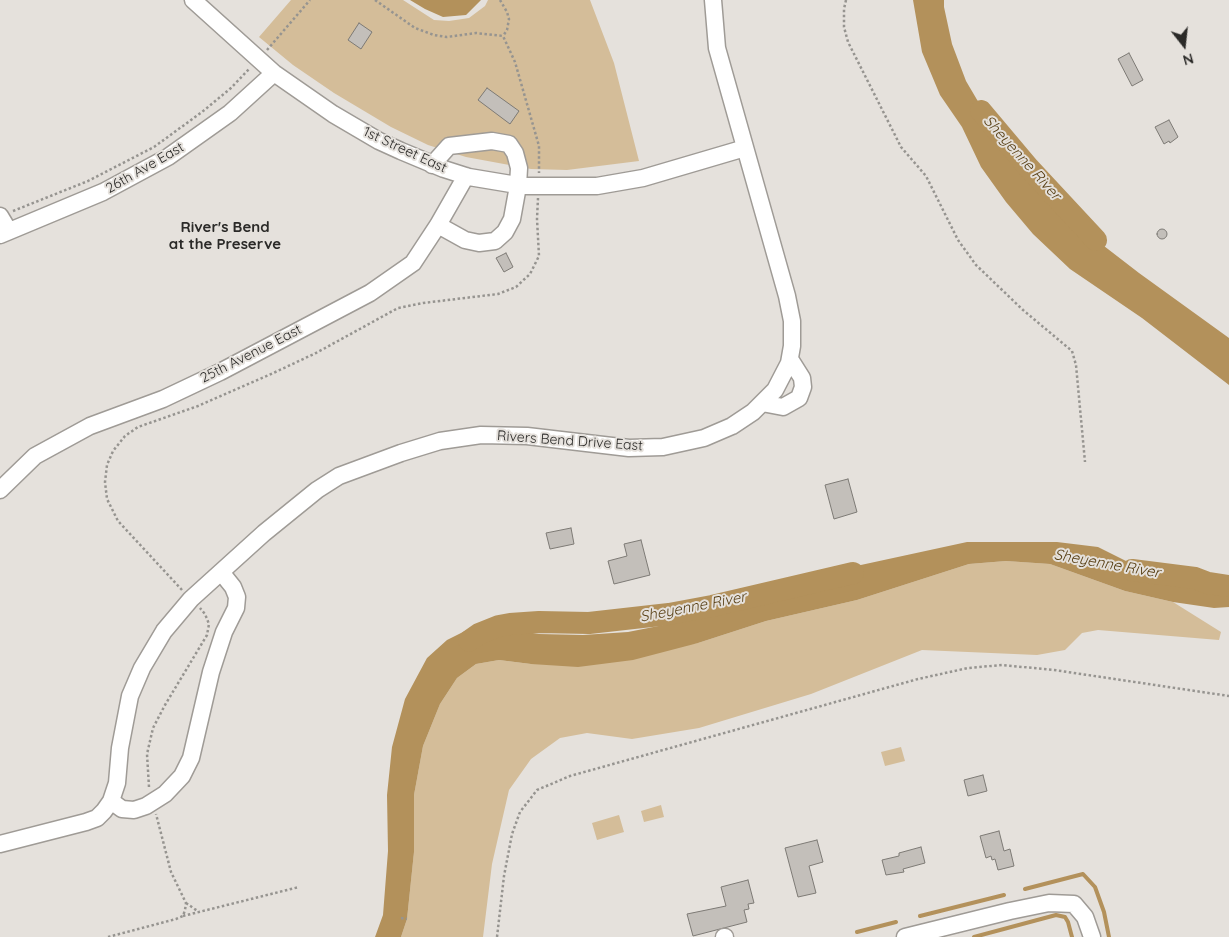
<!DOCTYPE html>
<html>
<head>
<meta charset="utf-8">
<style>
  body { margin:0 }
  #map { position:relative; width:1229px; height:937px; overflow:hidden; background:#e5e1dc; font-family:Quicksand,sans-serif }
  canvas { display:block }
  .north { position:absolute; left:1159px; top:20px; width:50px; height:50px; -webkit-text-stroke:4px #e5e1dc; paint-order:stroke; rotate:164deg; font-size:14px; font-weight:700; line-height:20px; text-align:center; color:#2b2a28 }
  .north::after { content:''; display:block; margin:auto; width:18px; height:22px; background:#2b2a28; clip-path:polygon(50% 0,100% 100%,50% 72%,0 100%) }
</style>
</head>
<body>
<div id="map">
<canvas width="1229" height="937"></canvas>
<div class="north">N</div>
</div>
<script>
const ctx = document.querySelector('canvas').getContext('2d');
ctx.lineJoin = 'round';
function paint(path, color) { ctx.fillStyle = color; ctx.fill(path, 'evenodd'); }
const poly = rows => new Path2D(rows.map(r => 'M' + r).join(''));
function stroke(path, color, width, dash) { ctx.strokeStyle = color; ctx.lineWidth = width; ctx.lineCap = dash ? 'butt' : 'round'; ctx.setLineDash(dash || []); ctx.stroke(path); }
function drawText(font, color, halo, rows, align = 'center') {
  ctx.font = font + ' Quicksand,sans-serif'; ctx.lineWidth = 4; ctx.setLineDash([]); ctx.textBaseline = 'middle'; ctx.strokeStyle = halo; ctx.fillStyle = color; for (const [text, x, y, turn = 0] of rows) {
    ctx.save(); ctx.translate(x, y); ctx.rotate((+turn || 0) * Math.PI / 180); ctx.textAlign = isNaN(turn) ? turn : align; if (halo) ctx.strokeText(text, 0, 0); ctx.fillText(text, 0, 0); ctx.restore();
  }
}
paint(poly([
  [291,0,403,0,434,20,449,21,469,18,485,6,488,0,590,0,614,63,639,161,567,170,531,169,466,157,428,145,391,127,334,93,293,65,259,37],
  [1006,561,1050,564,1125,591,1173,602,1221,632,1219,640,1098,630,1082,633,1065,650,1037,655,922,650,811,694,699,728,632,739,587,733,560,738,531,759,509,790,492,864,483,937,401,937,407,919,414,852,414,795,423,746,440,704,457,678,476,664,499,660,531,664,698,643,766,621,857,600,969,564],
  [901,747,905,761,885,766,881,752],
  [661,805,664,817,644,822,641,811],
  [619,815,624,832,597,840,592,823]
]), '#d4bd99');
paint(poly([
  [410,0,481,0,466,15,443,17,425,9],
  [913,0,944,0,944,7,952,44,966,81,986,115,1012,151,1043,186,1104,246,1139,273,1229,338,1229,385,1142,318,1070,269,1033,234,1006,202,981,167,962,127,940,95,922,52],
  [967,542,1057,542,1098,547,1138,567,1183,581,1229,588,1229,607,1214,608,1173,602,1125,591,1050,564,1006,561,969,564,857,600,766,621,698,643,633,660,578,667,531,664,499,660,476,664,457,678,440,704,423,746,414,795,414,852,407,919,401,937,375,937,383,915,388,851,387,795,392,747,405,699,427,658,447,640,469,629,501,628,539,634,583,635,628,632,694,619,761,601,808,587,847,568]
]), '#b3915b');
stroke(poly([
  [1025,889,1083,874,1095,887,1104,912,1109,937],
  [920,916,1004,895],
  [857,932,896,922],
  [974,937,1056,915,1065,917,1068,922,1072,937]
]), '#b3915b', 4);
stroke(poly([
  [981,111,1029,168,1096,240],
  [1132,570,1195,578,1208,583,1229,586],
  [469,641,479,634,499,626,510,624,539,622,589,623,669,614,712,606,853,573]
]), '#b3915b', 22);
const building = poly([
  [359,23,372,32,361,49,348,40,359,23],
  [1129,53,1143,80,1132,86,1118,59,1129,53],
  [487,88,519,111,510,124,478,100,487,88],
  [1169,120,1178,137,1170,143,1169,141,1164,144,1155,127,1169,120],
  '1157 234a5 5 0 1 1 10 0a5 5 0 1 1-10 0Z',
  [506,253,513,267,504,272,496,258,506,253],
  [848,479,857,512,834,519,825,485,848,479],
  [571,528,574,544,550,549,546,533,571,528],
  [641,540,650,575,614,584,608,561,627,556,624,544,641,540],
  [983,775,987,791,968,796,964,780,983,775],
  [999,831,1004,851,1010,849,1014,866,998,870,995,859,992,860,991,856,986,858,980,836,999,831],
  [817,840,823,862,809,866,816,893,798,897,785,848,817,840],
  [921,847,925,863,903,869,904,872,886,875,882,860,899,856,899,853,921,847],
  [748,880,754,903,748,904,749,909,744,910,747,922,693,936,687,914,726,906,721,887,748,880]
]);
paint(building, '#c3bfba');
stroke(building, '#7d7a75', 1);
const minor = poly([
  [193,0,274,73,333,114,379,141,401,151,444,169,469,177,523,186,597,186,643,178,745,148],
  [432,165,449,146,492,141,509,144,515,153,519,168,518,186,512,219,505,232,495,241,479,243,465,240,438,225],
  [0,216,9,231],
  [0,235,103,192,168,157,230,113,274,73],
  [762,403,783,407,799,398,803,387,802,378,790,359],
  [0,490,35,456,90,426,163,399,220,372,370,293,413,263,438,225,466,176],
  [111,801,122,809,134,810,146,806,165,794,182,776,191,758,211,672,224,632,236,608,237,597,233,587,221,572],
  [0,844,86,822,97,818,104,811,111,801,117,783,120,748,130,696,142,668,164,631,191,599,264,533,317,490,339,476,401,453,440,441,481,435,527,436,629,448,663,447,704,438,732,426,753,412,775,390,789,363,792,346,792,321,787,296,717,48,713,0],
  [724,937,725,937],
  [905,937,1010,911,1049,903,1074,904,1085,917,1092,937]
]);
stroke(minor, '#9f9b96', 19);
stroke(poly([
  [375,0,415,28,434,35,447,37,476,33,503,36,515,62,539,146,539,173],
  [500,0,507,12,509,19,507,30,503,36],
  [846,0,844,9,844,27,848,42,901,147,926,176,958,240,976,265,1023,310,1072,351,1076,365,1085,462],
  [267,50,310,0],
  [13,211,88,181,154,147,202,112,231,88,250,68],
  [182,590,118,521,107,499,105,482,107,465,113,451,125,436,138,427,198,406,269,375,316,353,398,308,423,303,498,294,516,287,530,274,539,256,537,219,538,198],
  [149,787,147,754,153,728,165,705,207,635,209,624,205,614,200,608],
  [186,903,199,912],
  [183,916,299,887],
  [401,918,407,919],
  [108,937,176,919,183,916,185,910,186,903,171,872,156,814],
  [497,937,504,876,512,834,520,812,537,790,570,776,918,679,968,668,1002,665,1054,670,1229,696]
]), '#969490', 2.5, [2.5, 2.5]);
stroke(minor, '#fff', 16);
drawText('14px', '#2b2a28', '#e5e1dc', [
  ["1st Street East",405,150,25],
  ["26th Ave East",145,168,-30],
  ["25th Avenue East",251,354,-27],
  ["Rivers Bend Drive East",570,441,4]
]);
drawText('italic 15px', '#583f14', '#e5e1dc', [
  ["Sheyenne River",1022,158,48],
  ["Sheyenne River",1107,564,10],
  ["Sheyenne River",693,607,-11]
]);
drawText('bold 15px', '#2b2a28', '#e5e1dc', [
  ["River's Bend",225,227],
  ["at the Preserve",225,244]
]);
</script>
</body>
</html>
